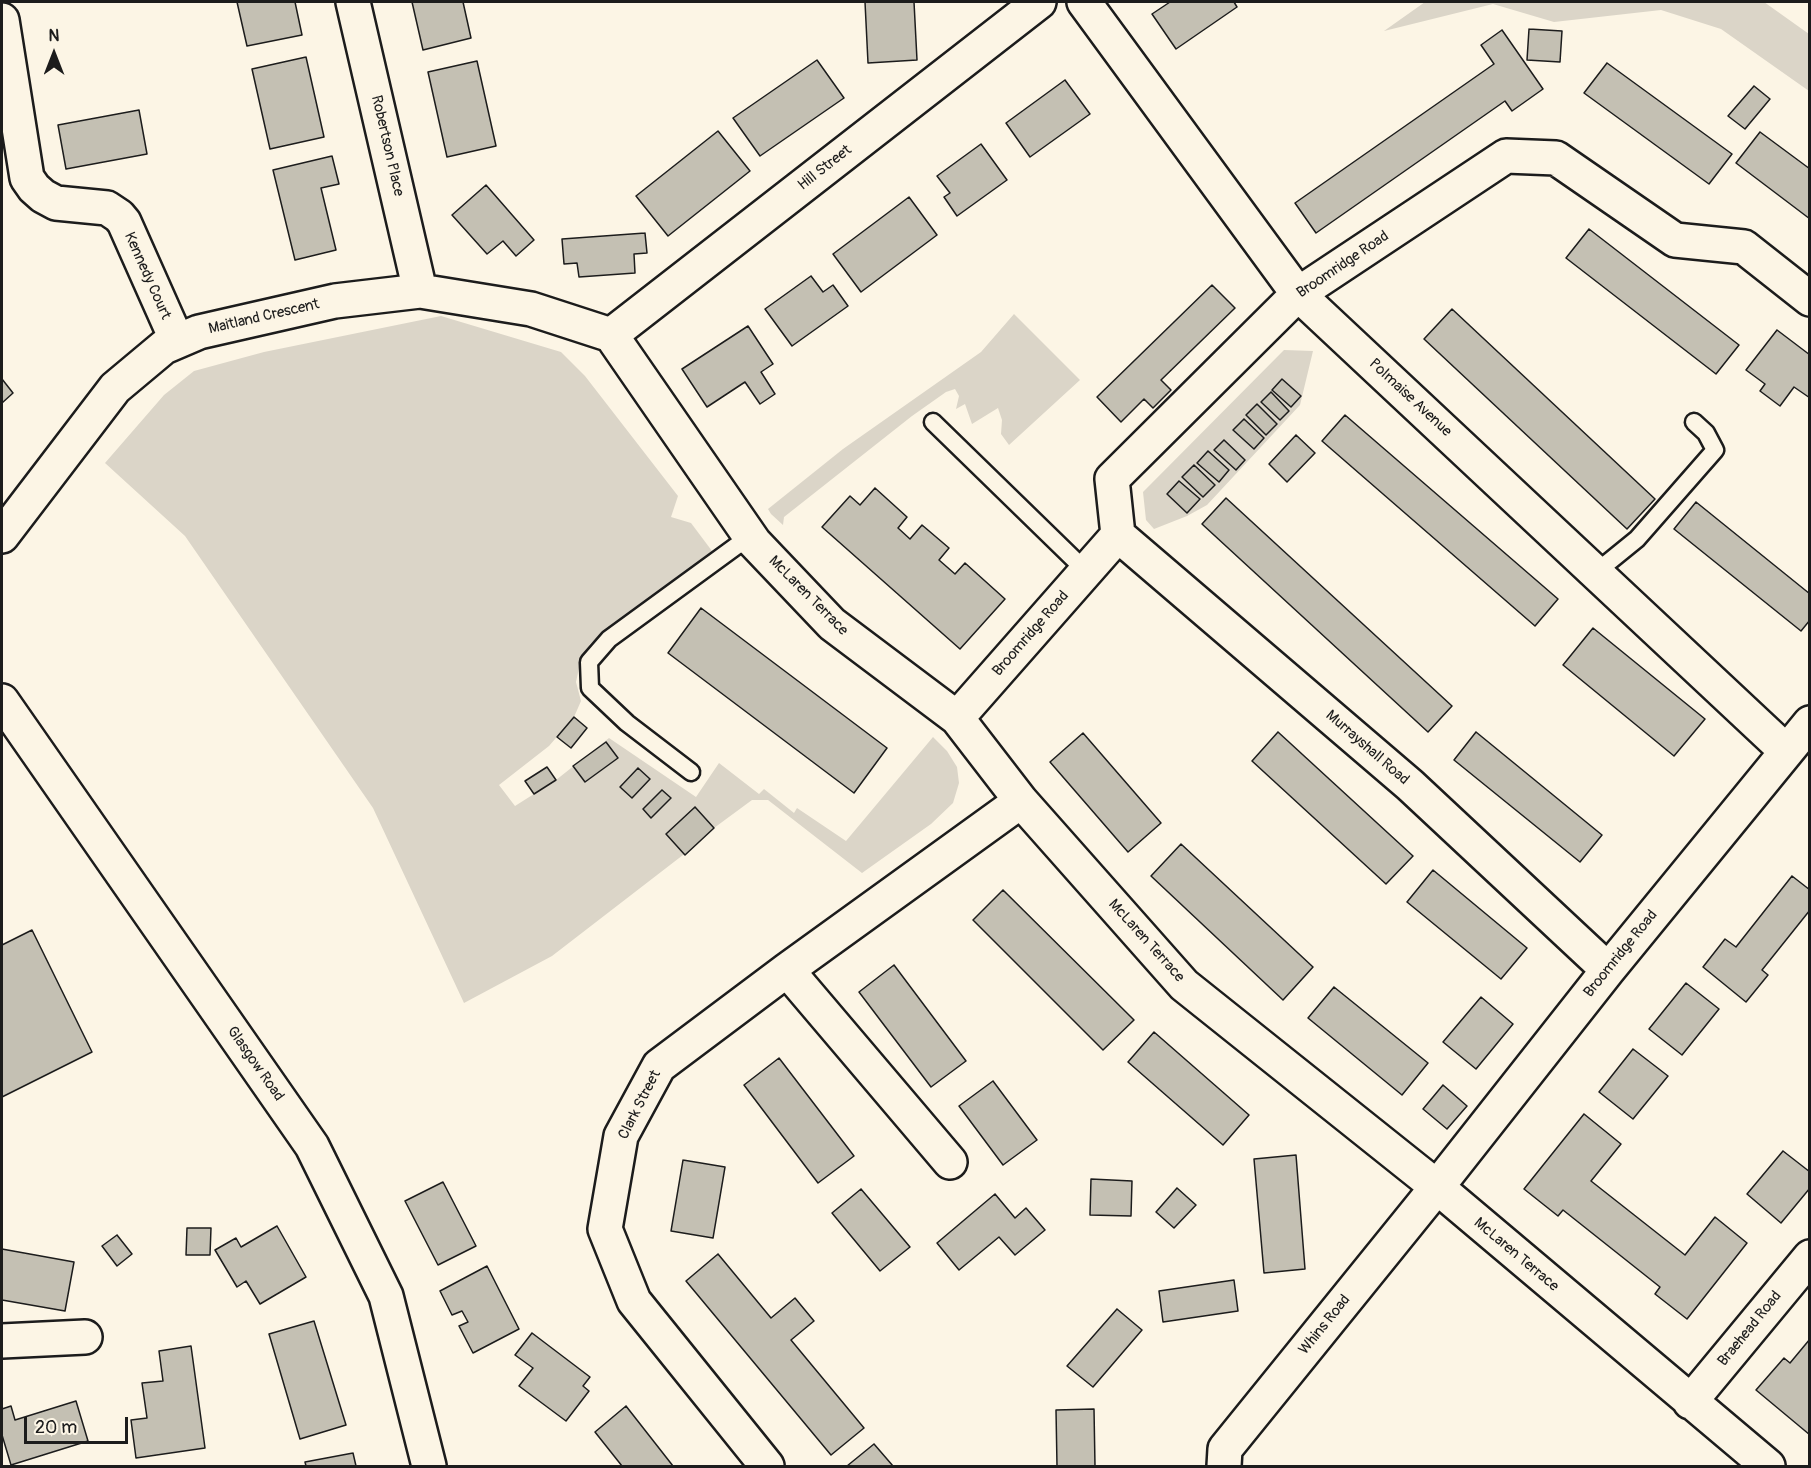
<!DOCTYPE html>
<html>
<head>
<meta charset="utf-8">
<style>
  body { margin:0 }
  #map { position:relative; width:1811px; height:1468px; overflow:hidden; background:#fcf5e5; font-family:Pangolin,sans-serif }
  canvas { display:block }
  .frame { position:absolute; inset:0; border:3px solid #1c1c1c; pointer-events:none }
  .north { position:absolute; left:24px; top:24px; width:60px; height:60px; -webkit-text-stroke:4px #fcf5e5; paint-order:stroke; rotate:0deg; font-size:16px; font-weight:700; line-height:24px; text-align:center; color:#1c1c1c }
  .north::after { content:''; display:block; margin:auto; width:21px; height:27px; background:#1c1c1c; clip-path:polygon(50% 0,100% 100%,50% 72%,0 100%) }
  .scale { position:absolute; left:24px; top:1417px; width:104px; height:27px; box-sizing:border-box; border:3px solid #1c1c1c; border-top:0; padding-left:8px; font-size:18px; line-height:21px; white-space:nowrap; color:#1c1c1c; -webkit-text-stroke:4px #fcf5e5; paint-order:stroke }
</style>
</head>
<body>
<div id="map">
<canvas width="1811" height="1468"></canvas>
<div class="frame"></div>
<div class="north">N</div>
<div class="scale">20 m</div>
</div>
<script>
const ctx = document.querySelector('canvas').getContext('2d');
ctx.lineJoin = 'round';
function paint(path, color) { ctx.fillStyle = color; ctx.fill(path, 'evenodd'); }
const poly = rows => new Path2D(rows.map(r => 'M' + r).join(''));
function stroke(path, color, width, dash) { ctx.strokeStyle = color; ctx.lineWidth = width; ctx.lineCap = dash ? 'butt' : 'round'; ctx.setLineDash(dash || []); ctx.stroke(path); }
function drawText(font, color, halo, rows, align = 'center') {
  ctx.font = font + ' Pangolin,sans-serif'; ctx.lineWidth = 5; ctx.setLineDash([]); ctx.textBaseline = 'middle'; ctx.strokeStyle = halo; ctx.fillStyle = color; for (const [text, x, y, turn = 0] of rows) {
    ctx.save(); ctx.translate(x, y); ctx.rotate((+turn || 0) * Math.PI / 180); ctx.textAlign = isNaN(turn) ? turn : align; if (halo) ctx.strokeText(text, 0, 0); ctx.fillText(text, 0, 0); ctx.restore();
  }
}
paint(poly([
  [1425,2,1764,2,1809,34,1809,91,1721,29,1661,10,1554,22,1493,4,1384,31],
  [1014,314,1080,380,1009,445,1001,434,1002,420,998,408,972,424,965,404,956,409,959,396,955,389,946,392,912,416,784,517,783,525,771,514,768,509,843,449,981,352],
  [441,316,561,352,585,376,678,496,671,517,691,523,712,551,590,644,579,668,576,682,581,701,574,717,549,746,499,785,515,806,556,780,609,738,696,797,719,763,759,794,764,789,794,813,797,808,846,841,933,737,947,751,957,767,959,783,953,803,931,824,862,873,768,800,752,800,714,828,685,855,683,855,552,956,464,1003,373,808,185,536,105,463,164,395,194,371,264,352],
  [1284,350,1313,351,1300,405,1207,505,1187,516,1154,529,1146,520,1143,492]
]), '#dbd5c8');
const building = poly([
  [237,2,295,2,302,35,247,46,237,2],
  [412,2,463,2,471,38,423,50,412,2],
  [865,2,914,2,917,60,868,63,865,2],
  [1170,2,1234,2,1237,7,1176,49,1152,14,1170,2],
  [1529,29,1562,31,1560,62,1527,60,1529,29],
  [1502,30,1543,89,1512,111,1505,101,1316,233,1295,203,1494,64,1481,45,1502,30],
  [306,57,324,137,270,149,252,69,306,57],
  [817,60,844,98,760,156,733,118,817,60],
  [477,61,496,146,447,157,428,72,477,61],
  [1607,63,1732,154,1709,184,1584,93,1607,63],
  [1065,80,1090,114,1030,157,1006,123,1065,80],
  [1754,86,1770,99,1745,129,1728,116,1754,86],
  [139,110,147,154,66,169,58,125,139,110],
  [718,131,750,171,668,236,636,196,718,131],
  [1760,132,1810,169,1810,219,1736,163,1760,132],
  [981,144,1007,180,957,216,944,197,950,193,937,176,981,144],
  [332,156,339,184,321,188,336,250,295,260,273,170,332,156],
  [486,185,534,240,516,256,503,241,487,254,452,215,486,185],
  [909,197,937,235,861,292,833,254,909,197],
  [1589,229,1739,345,1716,374,1566,258,1589,229],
  [645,233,647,253,634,254,635,273,579,277,577,263,564,264,562,239,645,233],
  [811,276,823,292,833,285,848,306,792,346,765,309,811,276],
  [1212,285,1235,308,1161,380,1171,390,1153,408,1144,399,1121,422,1097,397,1212,285],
  [1452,309,1655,499,1627,529,1424,339,1452,309],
  [748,326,773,364,761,372,775,394,760,404,745,382,707,407,682,369,748,326],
  [1777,330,1810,355,1810,398,1794,387,1780,406,1760,391,1765,384,1746,370,1777,330],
  [2,379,13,393,2,403,2,379],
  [1282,379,1301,396,1291,407,1272,390,1282,379],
  [1271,392,1289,411,1280,420,1261,402,1271,392],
  [1257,404,1277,424,1266,435,1246,415,1257,404],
  [1345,415,1558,599,1535,626,1322,441,1345,415],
  [1244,419,1264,438,1254,449,1233,430,1244,419],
  [1296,435,1315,453,1287,482,1269,464,1296,435],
  [1224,440,1245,460,1236,470,1214,450,1224,440],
  [1208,451,1229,470,1219,482,1197,463,1208,451],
  [1194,465,1215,485,1203,497,1182,477,1194,465],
  [1179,481,1200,499,1187,513,1167,494,1179,481],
  [875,488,907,517,898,528,910,539,922,525,949,548,939,560,955,574,965,563,1005,599,960,649,822,527,850,496,860,505,875,488],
  [1226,498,1452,706,1428,732,1202,524,1226,498],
  [1696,502,1810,594,1810,620,1801,631,1674,529,1696,502],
  [701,608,887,748,854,793,668,653,701,608],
  [1593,628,1705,719,1674,756,1563,665,1593,628],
  [574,717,587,728,571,748,557,737,574,717],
  [1278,732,1413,856,1386,884,1252,761,1278,732],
  [1476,732,1602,835,1580,862,1454,760,1476,732],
  [1083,733,1161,823,1128,852,1050,762,1083,733],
  [606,742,618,758,585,782,573,766,606,742],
  [547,767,556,780,534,794,525,781,547,767],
  [638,768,650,779,632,798,620,787,638,768],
  [662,790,671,798,651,818,643,809,662,790],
  [695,807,714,828,685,855,666,834,695,807],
  [1181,844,1313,967,1283,1000,1151,876,1181,844],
  [1433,870,1527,948,1501,979,1407,902,1433,870],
  [1792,876,1810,890,1810,910,1762,970,1768,975,1746,1002,1703,967,1725,939,1736,947,1792,876],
  [1003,890,1134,1020,1103,1050,973,920,1003,890],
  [32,930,92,1052,2,1097,2,945,32,930],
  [894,965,966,1061,931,1087,859,992,894,965],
  [1686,983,1719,1009,1682,1055,1649,1029,1686,983],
  [1334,987,1428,1063,1402,1095,1308,1018,1334,987],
  [1481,997,1513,1024,1476,1069,1443,1042,1481,997],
  [1154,1032,1249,1115,1223,1145,1128,1062,1154,1032],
  [1633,1049,1668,1076,1633,1119,1599,1092,1633,1049],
  [779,1058,854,1156,818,1183,744,1085,779,1058],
  [993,1081,1037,1140,1003,1165,959,1106,993,1081],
  [1443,1085,1467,1106,1447,1129,1423,1109,1443,1085],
  [1584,1114,1621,1144,1591,1181,1685,1255,1715,1217,1747,1243,1687,1319,1655,1294,1660,1287,1563,1210,1558,1216,1524,1189,1584,1114],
  [1783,1151,1810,1172,1810,1188,1781,1223,1747,1194,1783,1151],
  [1296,1155,1305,1269,1264,1273,1254,1159,1296,1155],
  [683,1160,725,1167,713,1238,671,1231,683,1160],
  [1091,1179,1132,1181,1131,1216,1090,1215,1091,1179],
  [443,1182,476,1246,438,1265,405,1201,443,1182],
  [1177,1188,1196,1205,1174,1228,1156,1212,1177,1188],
  [861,1189,910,1247,880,1271,832,1213,861,1189],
  [995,1194,1015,1218,1026,1208,1045,1230,1015,1255,999,1237,959,1270,937,1243,995,1194],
  [277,1226,306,1277,260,1304,246,1281,237,1287,215,1250,236,1238,241,1247,277,1226],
  [187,1228,211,1228,210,1255,186,1255,187,1228],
  [117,1235,132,1254,117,1266,102,1246,117,1235],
  [2,1249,74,1262,65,1311,2,1300,2,1249],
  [718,1254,771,1318,795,1298,814,1321,791,1340,864,1428,831,1455,686,1281,718,1254],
  [487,1266,519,1329,473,1353,459,1326,468,1322,462,1311,452,1315,440,1291,487,1266],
  [1234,1280,1238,1311,1163,1322,1159,1291,1234,1280],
  [1117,1309,1142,1330,1093,1387,1067,1366,1117,1309],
  [314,1321,346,1425,300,1439,269,1334,314,1321],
  [532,1333,590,1377,583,1386,589,1391,566,1421,519,1386,533,1368,515,1355,532,1333],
  [1810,1339,1810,1435,1756,1390,1784,1358,1790,1363,1810,1339],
  [191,1346,205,1448,136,1458,131,1420,147,1418,142,1383,163,1381,159,1351,191,1346],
  [76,1401,88,1441,11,1465,2,1435,2,1409,11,1406,15,1420,76,1401],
  [626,1406,673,1466,622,1466,595,1432,626,1406],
  [1094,1409,1095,1466,1057,1466,1056,1410,1094,1409],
  [874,1444,893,1466,847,1466,874,1444],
  [353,1453,356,1466,306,1466,305,1462,353,1453]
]);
paint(building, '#c4c0b3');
stroke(building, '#1c1c1c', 1.5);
const service = poly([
  [933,422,1086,571],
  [1597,574,1605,565,1637,539,1715,450,1706,433,1694,422],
  [691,772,627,723,590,688,589,662,609,639,750,536]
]);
const minor = poly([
  [353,2,420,291],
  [1084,2,1298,294,1786,751],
  [2,20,27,178,34,188,43,196,56,203,107,208,119,216,124,222,177,341],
  [611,335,754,542,832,624,957,718,1021,801,1184,985,1437,1187,1768,1466],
  [611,335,1039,2],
  [1118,535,1410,785,1608,970],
  [2,536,115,388,164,347,199,332,335,301,420,291,531,309,611,335],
  [957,718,1118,535,1112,479,1298,294,1506,156,1556,158,1675,240,1744,247,1810,299],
  [787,970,950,1162],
  [2,1341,85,1337],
  [1690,1402,1810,1257],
  [767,1466,634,1301,605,1229,621,1136,659,1066,787,970,1021,801],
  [1224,1466,1225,1449,1437,1187,1608,970,1810,723]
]);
const primary = poly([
  [2,701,312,1146,386,1296,429,1466]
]);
stroke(service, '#1c1c1c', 21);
stroke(minor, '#1c1c1c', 38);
stroke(primary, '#1c1c1c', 38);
stroke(service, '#fcf5e5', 16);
stroke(minor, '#fcf5e5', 33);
stroke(primary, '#fcf5e5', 33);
drawText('15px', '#1c1c1c', '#fcf5e5', [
  ["Robertson Place",387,146,77],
  ["Hill Street",825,168,-38],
  ["Broomridge Road",1343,265,-34],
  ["Kennedy Court",147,276,66],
  ["Maitland Crescent",264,317,-13],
  ["Polmaise Avenue",1410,398,43],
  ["McLaren Terrace",808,596,45],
  ["Broomridge Road",1031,634,-49],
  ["Murrayshall Road",1367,748,41],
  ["McLaren Terrace",1146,941,48],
  ["Broomridge Road",1621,954,-51],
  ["Glasgow Road",255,1064,55],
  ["Clark Street",640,1105,-63],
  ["McLaren Terrace",1516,1255,40],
  ["Whins Road",1325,1325,-51],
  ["Braehead Road",1750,1329,-51]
]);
</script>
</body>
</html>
